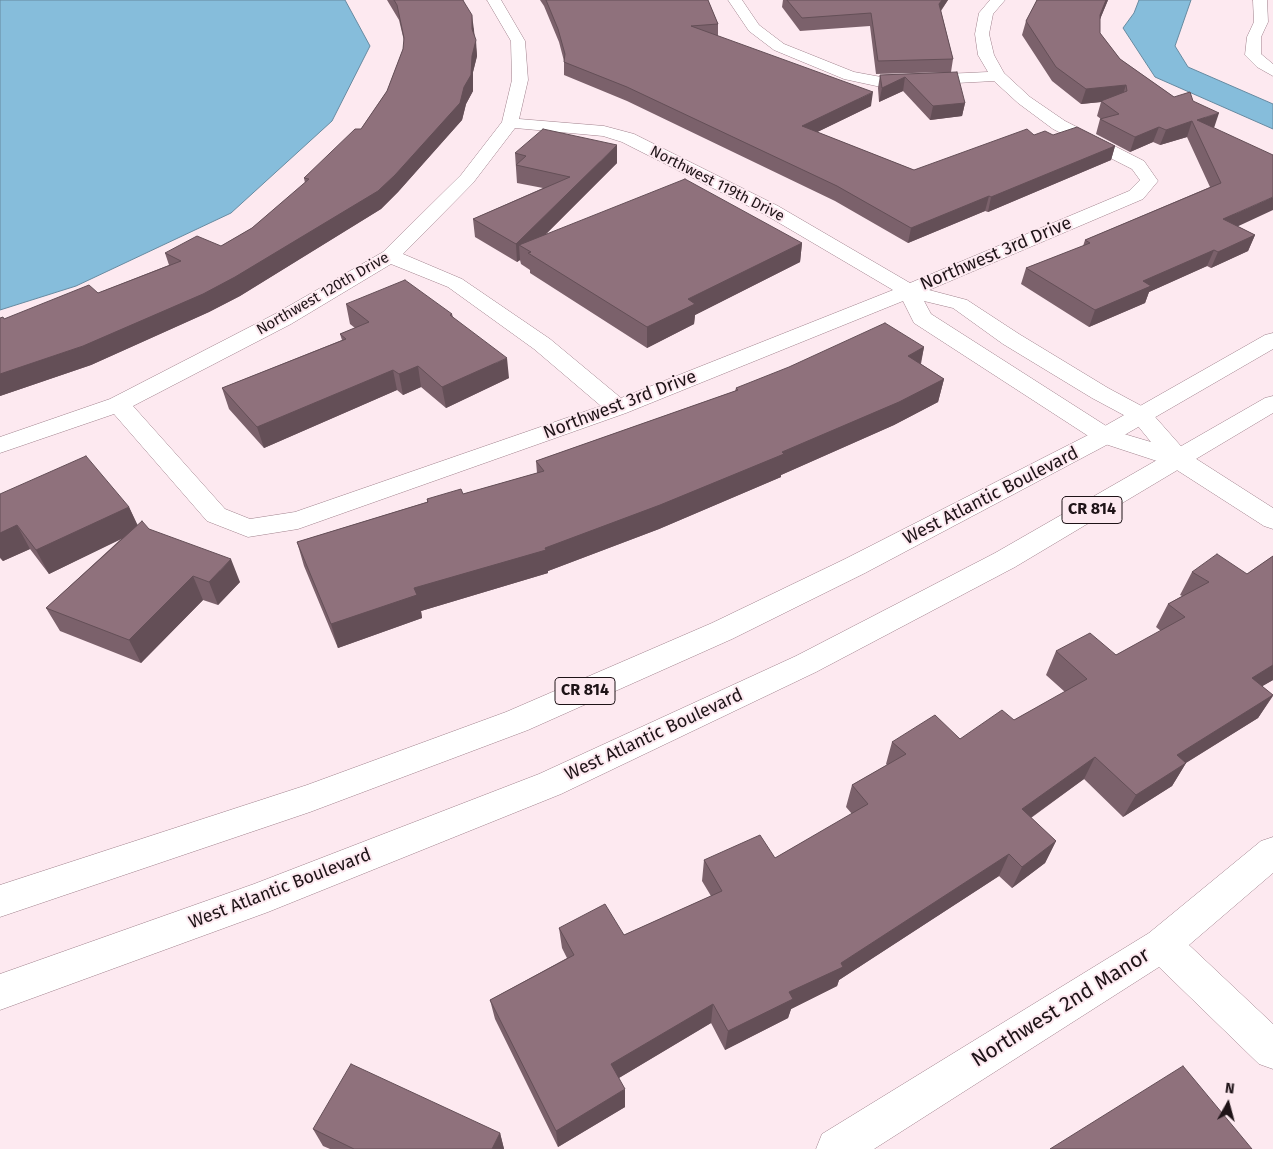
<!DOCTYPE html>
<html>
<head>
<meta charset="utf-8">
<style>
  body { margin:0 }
  #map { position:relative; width:1273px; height:1149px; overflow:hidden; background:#fde9f0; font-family:"Fira Sans",sans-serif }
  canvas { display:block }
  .north { position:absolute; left:1203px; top:1079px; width:50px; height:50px; -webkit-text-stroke:4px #fde9f0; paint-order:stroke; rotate:7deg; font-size:14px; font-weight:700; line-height:20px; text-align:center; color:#1e1317 }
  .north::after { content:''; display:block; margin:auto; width:18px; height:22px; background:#1e1317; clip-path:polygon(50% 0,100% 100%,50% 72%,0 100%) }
</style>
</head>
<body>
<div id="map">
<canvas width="1273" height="1149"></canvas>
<div class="north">N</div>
</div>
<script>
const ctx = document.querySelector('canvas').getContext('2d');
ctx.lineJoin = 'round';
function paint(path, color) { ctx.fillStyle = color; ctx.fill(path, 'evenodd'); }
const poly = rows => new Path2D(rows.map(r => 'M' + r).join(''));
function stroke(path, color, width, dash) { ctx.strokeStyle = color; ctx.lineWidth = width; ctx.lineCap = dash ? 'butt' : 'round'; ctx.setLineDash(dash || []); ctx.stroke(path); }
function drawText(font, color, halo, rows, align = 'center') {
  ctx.font = font + ' "Fira Sans",sans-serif'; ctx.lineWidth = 4; ctx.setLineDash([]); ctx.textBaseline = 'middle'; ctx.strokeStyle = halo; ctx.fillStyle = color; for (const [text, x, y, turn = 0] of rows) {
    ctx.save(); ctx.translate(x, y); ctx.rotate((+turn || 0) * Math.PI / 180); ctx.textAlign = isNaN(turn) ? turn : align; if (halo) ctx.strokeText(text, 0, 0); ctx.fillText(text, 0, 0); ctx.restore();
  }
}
const water = poly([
  [0,0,345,0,370,46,332,121,231,213,76,286,0,310,0,0],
  [1139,0,1191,0,1175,46,1188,67,1273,104,1273,129,1155,77,1123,28,1134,13,1139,0]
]);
paint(water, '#86bddb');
stroke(water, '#678aa0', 1);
const minor = poly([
  [487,0,501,0,525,41,528,80,519,119,604,126,634,134,778,206,910,283,1129,191,1140,180,1132,169,1053,129,1018,103,994,81,881,87,844,79,774,50,749,31,728,0,742,0,759,25,784,44,854,72,881,77,988,72,978,55,975,34,979,13,990,0,1005,0,993,14,989,34,994,55,1004,73,1030,97,1065,121,1144,161,1158,181,1143,199,929,290,967,300,1019,334,1108,388,1149,410,1187,453,1273,508,1273,529,1264,526,1169,465,1096,441,914,323,903,301,626,413,298,529,248,537,207,521,114,414,0,453,0,437,110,399,275,314,383,252,461,175,502,122,512,80,511,41,487,0],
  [515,128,603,136,622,142,764,214,893,290,621,398,550,339,462,279,403,254,473,183,515,128],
  [391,264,448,287,534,349,601,406,295,512,250,519,225,509,133,406,291,324,391,264],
  [924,301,953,308,1003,344,1092,398,1133,420,1151,442,1114,431,931,314,924,301],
  [1253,0,1267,0,1268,22,1261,37,1261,54,1273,64,1273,76,1257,67,1245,55,1247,37,1254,22,1253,0],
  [1273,837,1273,873,1189,945,1273,1024,1273,1069,1259,1064,1159,967,874,1149,816,1149,822,1134,1149,933,1261,841,1273,837]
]);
const major = poly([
  [1273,333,1273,349,1114,441,865,573,732,639,528,730,310,812,0,917,0,885,307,785,506,712,712,623,845,559,1096,431,1265,335,1273,333],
  [1273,396,1273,413,1015,567,816,672,561,794,268,912,0,1010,0,974,254,884,539,774,796,656,995,553,1265,398,1273,396]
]);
stroke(minor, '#a0818c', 1);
stroke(major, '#a0818c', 1);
paint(minor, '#fff');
paint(major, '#fff');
paint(poly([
  [387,0,463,0,474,30,477,56,473,72,473,91,466,104,462,120,398,192,381,209,240,296,209,312,91,365,0,396,0,318,4,319,98,293,169,265,165,253,221,246,252,228,305,183,304,178,361,129,387,91,403,49,404,41,399,20],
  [540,0,708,0,718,24,718,36,871,106,817,132,914,170,1034,135,1053,135,1115,146,1111,160,988,212,985,211,908,243,835,201,627,101,564,75,564,61,559,42,544,6],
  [783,0,948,0,941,11,953,59,951,72,965,103,962,116,930,120,903,91,879,102,878,88,880,75,948,72,876,74,870,26,800,31,782,7],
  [1037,0,1108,0,1100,19,1100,33,1120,59,1174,97,1193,101,1213,128,1237,226,1255,235,1248,251,1211,268,1207,266,1149,292,1145,303,1089,327,1021,284,1026,268,1083,246,1085,240,1210,187,1187,137,1160,145,1153,142,1130,152,1096,134,1100,119,1101,119,1097,116,1101,102,1081,104,1052,81,1022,35,1026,21],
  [515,153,617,163,546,234,802,243,800,262,695,315,694,324,647,348,530,273,530,270,521,264,520,260,517,262,475,237,473,219,543,188,517,183],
  [346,304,452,314,453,317,509,378,446,408,421,387,403,395,397,390,264,448,229,409,222,388,342,340,340,334,355,328,350,324],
  [924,347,921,364,944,379,938,402,894,425,781,475,781,477,659,529,548,571,548,573,421,611,422,618,338,648,304,566,297,542,427,502,427,499,463,494,537,473,536,461,735,391,736,388],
  [0,494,129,507,137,525,149,529,240,582,218,605,203,600,141,663,60,631,46,608,122,538,49,574,30,549,3,561,0,558],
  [1273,556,1273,680,1262,686,1273,696,1258,718,1186,763,1172,786,1123,817,1084,779,1031,818,1056,841,1045,863,1012,888,999,876,839,980,837,986,791,1009,788,1018,725,1050,711,1023,619,1078,625,1107,558,1147,495,1019,490,1000,567,958,562,948,559,928,624,935,711,896,702,881,704,860,775,858,852,814,846,807,852,785,887,765,886,764,892,742,960,739,1014,720,1065,692,1046,675,1056,651,1116,655,1161,631,1156,627,1168,604,1182,596,1180,595,1192,572,1247,574],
  [313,1129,500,1133,504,1149,330,1149,323,1146]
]), '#7b616b');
paint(poly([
  [942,0,948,0,936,17,939,4],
  [1106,0,1108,0,1096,29,1100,15],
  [472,15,474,30,474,44,472,29],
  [476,40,477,56,473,72,473,91,466,104,462,120,398,192,381,209,240,296,209,312,91,365,0,396,0,374,83,346,464,87],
  [905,77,903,91,879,102,882,88],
  [1126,85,1121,100,1101,101,1101,102,1081,104,1086,89],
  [873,92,871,106,801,140,802,126],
  [965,103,962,116,930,120,933,106],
  [1219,113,1214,128,1197,120],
  [1192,121,1187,137,1160,145,1166,130],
  [1159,127,1153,142,1130,152,1135,137],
  [617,145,617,163,529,251,519,245,520,260,517,262,516,244],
  [1115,146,1111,160,988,212,991,197],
  [989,196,985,211,908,243,911,228],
  [1273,197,1273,210,1217,236,1223,219],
  [1255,235,1248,251,1211,268,1218,252],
  [802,243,800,262,695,315,694,324,647,348,647,327,688,299],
  [1214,250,1207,266,1149,292,1145,303,1089,327,1095,310,1143,281],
  [924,347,919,370,908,356],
  [507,358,509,378,446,408,442,387],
  [418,366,421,387,403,395,399,374],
  [393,370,397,390,264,448,257,427],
  [944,379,938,402,894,425,781,475,781,477,659,529,548,571,548,573,421,611,422,618,338,648,331,624,414,588,545,548,782,452],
  [129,507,140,530,49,574,36,550],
  [17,525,30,549,3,561,0,557,0,533],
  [231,559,240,582,218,605,209,582],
  [193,576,203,600,141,663,129,640],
  [1273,665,1273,680,1237,701,1252,678],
  [1273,695,1258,718,1163,777,1177,755],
  [1095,757,1084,779,1012,831,1022,809],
  [1186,763,1172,786,1123,817,1136,795],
  [1056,841,1045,863,1012,888,1022,867],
  [1009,854,999,876,839,980,837,986,791,1009,788,1018,725,1050,728,1031,789,992,841,963],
  [713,1004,711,1023,612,1082,611,1064],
  [625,1089,625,1107,558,1147,556,1131],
  [500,1133,504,1149,492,1149]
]), '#644f57');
const building = poly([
  [394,0,463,0,464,2,472,15,472,29,476,40,472,56,471,75,464,87,460,103,395,175,378,191,235,277,203,294,83,346,0,374,0,318,3,317,4,319,89,285,98,293,181,261,165,253,197,236,221,246,252,228,309,179,304,178,355,129,361,129,387,91,403,49,404,38,397,5,394,0],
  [546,0,708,0,718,24,691,26,873,92,802,126,914,170,1027,129,1034,135,1045,131,1053,135,1077,127,1115,146,991,197,989,196,911,228,837,186,627,87,564,62,565,54,558,29,546,0],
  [787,0,942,0,939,4,953,59,878,61,871,13,802,18,787,0],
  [1037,0,1106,0,1100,15,1100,33,1120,59,1174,97,1190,92,1193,101,1219,113,1197,120,1273,155,1273,197,1223,219,1255,235,1218,252,1214,250,1143,281,1151,286,1095,310,1026,268,1090,243,1085,240,1221,183,1192,121,1166,130,1159,127,1135,137,1100,119,1119,114,1101,101,1127,91,1126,85,1086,89,1056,67,1026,21,1037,0],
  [957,72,965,103,933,106,905,77,882,88,880,75,957,72],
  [543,129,617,145,516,244,473,219,570,177,516,165,526,156,515,153,543,129],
  [685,179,802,243,688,299,695,304,647,327,528,253,531,252,519,245,685,179],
  [405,280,452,314,450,315,507,358,442,387,418,366,399,374,393,370,257,427,222,388,346,339,340,334,369,322,346,304,405,280],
  [885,323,924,347,908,356,944,379,899,402,782,452,784,454,660,505,545,548,546,550,414,588,417,595,331,624,297,542,428,502,427,499,461,489,463,494,544,471,536,461,738,390,736,388,789,367,885,323],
  [86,456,129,507,36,550,17,525,0,533,0,494,86,456],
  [142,521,149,529,231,559,209,582,193,576,129,640,46,608,142,521],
  [1217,554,1247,574,1273,556,1273,665,1252,678,1273,695,1177,755,1186,763,1136,795,1095,757,1022,809,1056,841,1022,867,1009,854,841,963,843,967,789,992,793,999,728,1031,713,1004,611,1064,625,1089,556,1131,490,1000,574,955,559,928,605,904,624,935,722,891,704,860,760,835,775,858,868,804,852,785,906,754,892,742,935,715,960,739,1002,710,1014,720,1087,679,1056,651,1090,633,1116,655,1185,617,1168,604,1209,582,1192,572,1217,554],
  [351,1064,500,1133,492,1149,354,1149,313,1129,351,1064],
  [1183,1066,1252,1149,1050,1149,1183,1066]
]);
paint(building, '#8f717c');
stroke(building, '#644f57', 1);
drawText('15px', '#1e1317', '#fde9f0', [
  ["Northwest 119th Drive",717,184,27],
  ["Northwest 120th Drive",323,294,-30]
]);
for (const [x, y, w] of [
  [1092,510,60],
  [585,691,60]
]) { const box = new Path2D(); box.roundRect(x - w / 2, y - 13.5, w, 27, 4); ctx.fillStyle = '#fde9f0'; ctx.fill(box); stroke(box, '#1e1317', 1); }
drawText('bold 16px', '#1e1317', null, [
  ["CR 814",1092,510],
  ["CR 814",585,691]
]);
drawText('18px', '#1e1317', '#fde9f0', [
  ["Northwest 3rd Drive",996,254,-23],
  ["Northwest 3rd Drive",620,405,-21],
  ["West Atlantic Boulevard",991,496,-27],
  ["West Atlantic Boulevard",654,735,-25],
  ["West Atlantic Boulevard",280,889,-21]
]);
drawText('21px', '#1e1317', '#fde9f0', [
  ["Northwest 2nd Manor",1061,1008,-32]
]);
</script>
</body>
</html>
